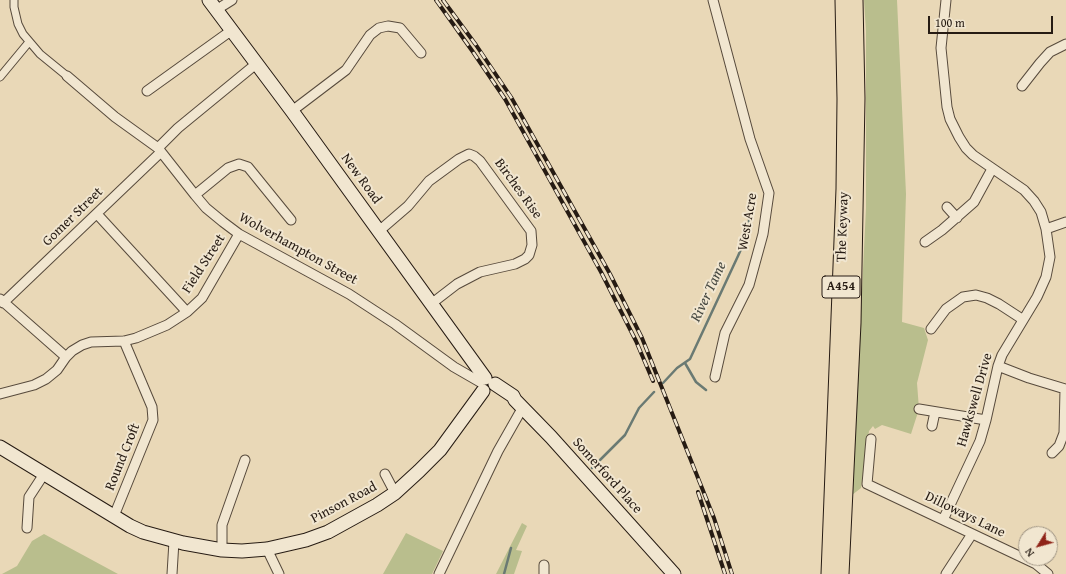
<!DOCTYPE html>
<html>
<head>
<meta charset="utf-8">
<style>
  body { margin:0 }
  #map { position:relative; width:1066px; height:574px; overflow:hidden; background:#e9d8b7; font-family:"Gentium Book Plus",serif }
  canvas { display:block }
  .north { position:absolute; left:1018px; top:526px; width:40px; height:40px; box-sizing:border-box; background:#f1e6d0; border:1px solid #a09584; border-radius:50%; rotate:233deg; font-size:11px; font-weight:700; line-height:16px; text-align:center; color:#261b13 }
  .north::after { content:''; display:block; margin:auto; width:14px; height:18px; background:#8f2418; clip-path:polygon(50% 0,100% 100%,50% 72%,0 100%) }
  .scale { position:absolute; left:928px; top:16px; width:125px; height:18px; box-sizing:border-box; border:2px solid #261b13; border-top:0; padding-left:5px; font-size:12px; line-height:14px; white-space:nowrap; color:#261b13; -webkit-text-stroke:3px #f1e6d0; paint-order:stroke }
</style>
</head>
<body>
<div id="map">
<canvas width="1066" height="574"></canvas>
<div class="north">N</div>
<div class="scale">100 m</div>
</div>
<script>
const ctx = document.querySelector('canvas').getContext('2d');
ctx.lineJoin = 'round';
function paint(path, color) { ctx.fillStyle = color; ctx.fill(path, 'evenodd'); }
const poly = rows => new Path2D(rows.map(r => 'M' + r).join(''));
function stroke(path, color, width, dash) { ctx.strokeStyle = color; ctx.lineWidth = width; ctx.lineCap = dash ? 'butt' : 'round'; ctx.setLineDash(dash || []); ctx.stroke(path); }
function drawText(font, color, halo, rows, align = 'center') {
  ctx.font = font + ' "Gentium Book Plus",serif'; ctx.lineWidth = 4; ctx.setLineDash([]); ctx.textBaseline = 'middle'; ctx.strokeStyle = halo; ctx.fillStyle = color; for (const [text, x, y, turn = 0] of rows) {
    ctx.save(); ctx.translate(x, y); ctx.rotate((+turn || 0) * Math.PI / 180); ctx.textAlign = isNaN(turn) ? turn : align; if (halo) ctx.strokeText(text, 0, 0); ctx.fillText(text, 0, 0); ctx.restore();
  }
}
paint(poly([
  [864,0,897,0,906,194,902,322,924,328,928,340,917,383,919,409,911,434,882,425,875,429,873,426,869,431,861,488,852,495,866,208,866,31],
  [522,523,527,526,516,550,522,551,514,574,496,574],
  [406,533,443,551,432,574,383,574],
  [44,534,118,574,2,574,17,566,32,541]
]), '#b9be8d');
stroke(poly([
  [685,363,696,382,706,390],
  [663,383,677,368,690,359,738,256,746,238,749,223,749,199],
  [592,468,625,435,639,408,654,392],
  [504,574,511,548]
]), '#6a7a73', 2.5);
const pedestrian = poly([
  [14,0,14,7,18,24,23,34,40,54,67,76],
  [0,77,29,42]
]);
const minor = poly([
  [713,0,750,139,769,193,763,234,749,285,725,333,715,377],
  [216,10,232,0],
  [67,76,115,117,158,148,195,195,206,208,223,222,239,234,349,294,395,324,454,367,480,382],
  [1022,86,1040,63,1050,52,1066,44],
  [147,91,232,30],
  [292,111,346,70,370,35,379,28,388,26,400,28,421,53],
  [158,148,178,128,256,64],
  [195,195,228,168,239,164,248,167,291,220],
  [947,207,957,218],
  [97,214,187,312],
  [1046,229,1066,222],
  [379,231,408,206,429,181,459,159,469,154,474,156,480,161,531,231,532,245,529,255,525,259,515,264,480,272,457,284,431,304],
  [925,242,942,230,974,202,992,169],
  [0,299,66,357],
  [3,303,161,152],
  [931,329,946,309,963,297,976,295,987,298,999,304,1022,319],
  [998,366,1029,378,1065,389,1064,433,1059,446,1052,453],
  [0,394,34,385,46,379,57,370,66,357,72,351,82,345,91,342,124,341,136,338,167,325,187,312,202,298,239,234],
  [919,409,986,420],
  [932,426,935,412],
  [871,439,867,484,1036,564,1048,574],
  [385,474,395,493],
  [114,516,153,420,152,407,124,341],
  [943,520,980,441,986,420,998,366,1002,355,1037,297,1046,277,1050,257,1046,229,1041,212,1034,201,1024,190,973,155,966,148,959,137,950,119,947,107,941,48,946,0],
  [27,528,29,497,44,474],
  [267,549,279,574],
  [222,550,222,525,245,460],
  [172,574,174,541],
  [439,574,498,451,523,407],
  [544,574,544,565],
  [946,574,972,534]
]);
const secondary = poly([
  [209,0,292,111,485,378],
  [495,384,513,396,515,400,551,437,674,574],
  [0,447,130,526,143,532,183,543,222,550,242,551,267,549,306,540,328,532,377,505,395,493,419,471,440,450,483,391]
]);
const trunk = poly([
  [829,574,844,189,845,99,843,0],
  [841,574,853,323,857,98,855,0]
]);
stroke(pedestrian, '#574a3c', 9);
stroke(minor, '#574a3c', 11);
stroke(secondary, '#261b13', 15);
stroke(trunk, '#261b13', 17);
stroke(pedestrian, '#f1e6d0', 7);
stroke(minor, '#f1e6d0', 9);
stroke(secondary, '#f1e6d0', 13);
stroke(trunk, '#e9d8b7', 15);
const rail = poly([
  [436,0,473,52,505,99,601,272,636,341,653,381],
  [443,0,476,45,511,97,610,274,642,338,714,518,732,574],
  [698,492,725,574]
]);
stroke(rail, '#261b13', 4);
stroke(rail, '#f1e6d0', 2.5, [8]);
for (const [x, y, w] of [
  [841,287,38]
]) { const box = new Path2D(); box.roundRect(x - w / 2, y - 11, w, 22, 3); ctx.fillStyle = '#f1e6d0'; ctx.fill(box); stroke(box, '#261b13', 1); }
drawText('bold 13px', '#261b13', null, [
  ["A454",841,287]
]);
drawText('14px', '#261b13', '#f1e6d0', [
  ["New Road",361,179,54],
  ["Birches Rise",518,189,54],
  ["Gomer Street",73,217,-44],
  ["West Acre",748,222,-80],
  ["The Keyway",843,227,-88],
  ["Wolverhampton Street",298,249,29],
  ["Field Street",204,264,-57],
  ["Hawkswell Drive",975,400,-74],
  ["Round Croft",123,457,-68],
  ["Somerford Place",607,476,48],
  ["Pinson Road",344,503,-28],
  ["Dilloways Lane",965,515,26]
]);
drawText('italic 15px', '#484a43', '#f1e6d0', [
  ["River Tame",709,292,-65]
]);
</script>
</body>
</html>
